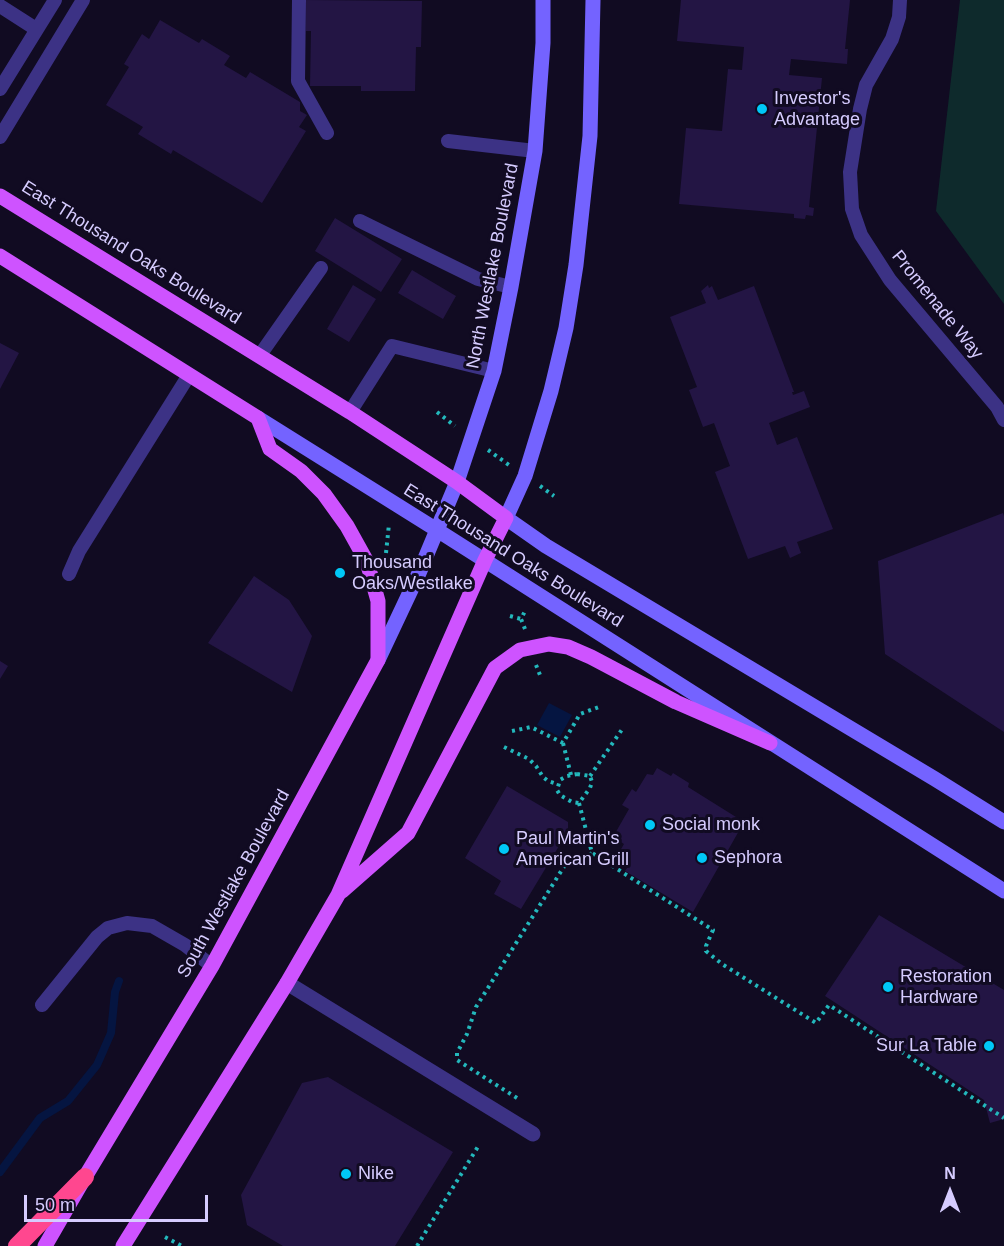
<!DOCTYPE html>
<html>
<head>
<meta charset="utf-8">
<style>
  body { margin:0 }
  #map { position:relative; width:1004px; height:1246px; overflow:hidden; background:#110b22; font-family:Helvetica,sans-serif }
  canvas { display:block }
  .north { position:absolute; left:920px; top:1162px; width:60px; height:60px; -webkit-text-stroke:4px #110b22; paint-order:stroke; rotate:0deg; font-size:16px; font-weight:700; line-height:24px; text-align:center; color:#d6ccff }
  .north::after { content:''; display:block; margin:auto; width:21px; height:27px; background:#d6ccff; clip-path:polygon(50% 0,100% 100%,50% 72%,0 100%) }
  .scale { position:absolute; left:24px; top:1195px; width:184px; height:27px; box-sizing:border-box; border:3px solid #d6ccff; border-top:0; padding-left:8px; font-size:18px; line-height:21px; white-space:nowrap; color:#d6ccff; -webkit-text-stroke:4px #110b22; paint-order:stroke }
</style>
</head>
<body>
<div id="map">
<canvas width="1004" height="1246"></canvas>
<div class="north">N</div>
<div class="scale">50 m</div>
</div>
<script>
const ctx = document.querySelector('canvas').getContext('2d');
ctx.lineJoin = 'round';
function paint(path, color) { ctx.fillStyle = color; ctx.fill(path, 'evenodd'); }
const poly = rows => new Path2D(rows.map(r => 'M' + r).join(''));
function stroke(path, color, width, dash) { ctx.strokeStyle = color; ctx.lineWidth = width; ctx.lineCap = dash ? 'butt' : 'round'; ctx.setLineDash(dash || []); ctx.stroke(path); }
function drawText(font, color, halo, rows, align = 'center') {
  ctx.font = font + ' Helvetica,sans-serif'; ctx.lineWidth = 6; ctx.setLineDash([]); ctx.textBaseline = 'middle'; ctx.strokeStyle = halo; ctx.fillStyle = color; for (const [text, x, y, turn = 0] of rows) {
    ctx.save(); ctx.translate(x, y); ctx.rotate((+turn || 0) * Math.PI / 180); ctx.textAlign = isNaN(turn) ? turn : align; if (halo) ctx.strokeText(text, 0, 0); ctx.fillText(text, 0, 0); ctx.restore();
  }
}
paint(poly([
  [960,0,1004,0,1004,304,936,211]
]), '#0e2a2c');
paint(poly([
  [549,703,572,715,560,737,537,725]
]), '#051541');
stroke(poly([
  [0,1172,40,1118,68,1101,97,1065,111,1033,115,992,119,981]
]), '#051541', 8);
paint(poly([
  [306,0,422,1,421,47,416,47,415,91,361,91,361,86,310,86,311,31,306,31],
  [681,0,850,0,845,49,848,49,847,64,791,59,789,75,822,78,809,207,814,208,813,216,806,215,805,219,794,218,794,214,679,204,686,128,722,131,728,69,742,70,744,47,677,41],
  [160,20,199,43,202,39,230,56,224,65,246,78,250,72,300,102,300,111,307,115,299,127,306,131,262,203,173,150,171,154,138,134,143,127,106,105,129,67,124,64,142,34,149,39],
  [335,218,402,259,381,292,315,251],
  [412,270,456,296,443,319,398,293],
  [353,285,376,299,349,342,327,329],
  [708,285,709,288,712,286,718,300,754,286,794,392,792,392,793,395,804,391,810,407,769,423,777,445,797,437,833,529,797,542,801,553,790,558,785,546,748,559,715,472,730,466,714,423,703,427,689,390,697,387,670,317,706,303,701,291],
  [0,343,19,353,0,389],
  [1003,513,1004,516,1004,732,885,654,878,561],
  [254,576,289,600,312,636,292,692,208,643],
  [0,661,8,666,0,679],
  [657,768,671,776,673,773,689,783,688,787,744,822,693,912,625,871,629,865,616,858,624,844,613,837,629,809,622,805,632,789,636,792,647,774,653,775],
  [507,786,568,822,568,831,521,909,494,894,501,881,465,858],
  [879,915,1004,990,1004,1119,990,1123,984,1100,825,996],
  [328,1077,453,1152,395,1246,283,1246,247,1225,241,1195,302,1083]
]), '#231544');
stroke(poly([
  [437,412,455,426],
  [488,450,509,465],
  [540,486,554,496],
  [386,553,389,524],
  [510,616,521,619],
  [525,629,521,619,526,609],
  [536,665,540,675],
  [512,731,531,727,563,743,580,714,599,707],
  [563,743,571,775],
  [504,747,529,759,536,766,543,777,548,781,557,784],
  [577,774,590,776,592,782,590,788,579,803,572,802,560,795,557,790,560,780,567,776,577,774],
  [590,776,623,728],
  [579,803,592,853,713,930,706,946,706,951,722,964,816,1023,829,1005,1004,1118],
  [517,1098,457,1060,457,1053,467,1034,476,1007,565,865,579,862,592,853],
  [165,1237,182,1246],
  [417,1246,479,1145]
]), '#23b8bc', 4, [3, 4.5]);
stroke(poly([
  [299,0,298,81,327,133],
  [900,0,899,17,892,39,866,85,860,109,850,172,852,209,861,235,890,280,997,407,1004,420],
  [0,6,36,29],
  [0,89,55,0],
  [0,137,83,0],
  [448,141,535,151],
  [360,221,478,279,511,287],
  [260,355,321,268],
  [350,412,392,346,494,371],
  [69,574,79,551,189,375],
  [42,1005,97,937,108,928,127,923,152,926,185,945,212,966]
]), '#3c3285', 14);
stroke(poly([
  [287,983,533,1134]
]), '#3c3285', 15);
stroke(poly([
  [593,0,590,136,576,265,566,328,551,391,525,476,506,518,546,546,935,779,1004,822],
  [258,418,437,530,1004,891],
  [378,660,419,573,457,482,494,371,511,287,535,151,543,43,543,0]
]), '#7463ff', 15);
stroke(poly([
  [0,196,350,412,457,482,506,518,485,560,338,895,287,983,123,1246],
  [0,256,258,418,270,449,301,471,324,494,347,526,367,562,378,601,378,660,212,966,85,1177,45,1246],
  [342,891,408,833,495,668,520,650,549,644,568,647,591,657,676,702,770,743]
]), '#ce53ff', 15);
stroke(poly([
  [17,1246,85,1177]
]), '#ff478f', 18);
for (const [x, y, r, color] of [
  [762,109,6,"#00c8f7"],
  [340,573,6,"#00c8f7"],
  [650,825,6,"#00c8f7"],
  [504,849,6,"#00c8f7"],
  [702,858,6,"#00c8f7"],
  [888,987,6,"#00c8f7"],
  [989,1046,6,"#00c8f7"],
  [346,1174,6,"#00c8f7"]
]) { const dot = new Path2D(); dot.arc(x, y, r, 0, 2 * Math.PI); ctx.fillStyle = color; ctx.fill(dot); stroke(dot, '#110b22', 2); }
drawText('18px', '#d6ccff', '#110b22', [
  ["Investor's",774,99],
  ["Advantage",774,120],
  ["Thousand",352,563],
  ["Oaks/Westlake",352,584],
  ["Social monk",662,825],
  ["Paul Martin's",516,839],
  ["American Grill",516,860],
  ["Sephora",714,858],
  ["Restoration",900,977],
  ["Hardware",900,998],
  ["Sur La Table",977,1046,"right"],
  ["Nike",358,1174]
], 'left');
drawText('18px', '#d6ccff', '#110b22', [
  ["East Thousand Oaks Boulevard",131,253,32],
  ["North Westlake Boulevard",493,266,-79],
  ["Promenade Way",937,305,51],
  ["East Thousand Oaks Boulevard",513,556,32],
  ["South Westlake Boulevard",234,884,-61]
]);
</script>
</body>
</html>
